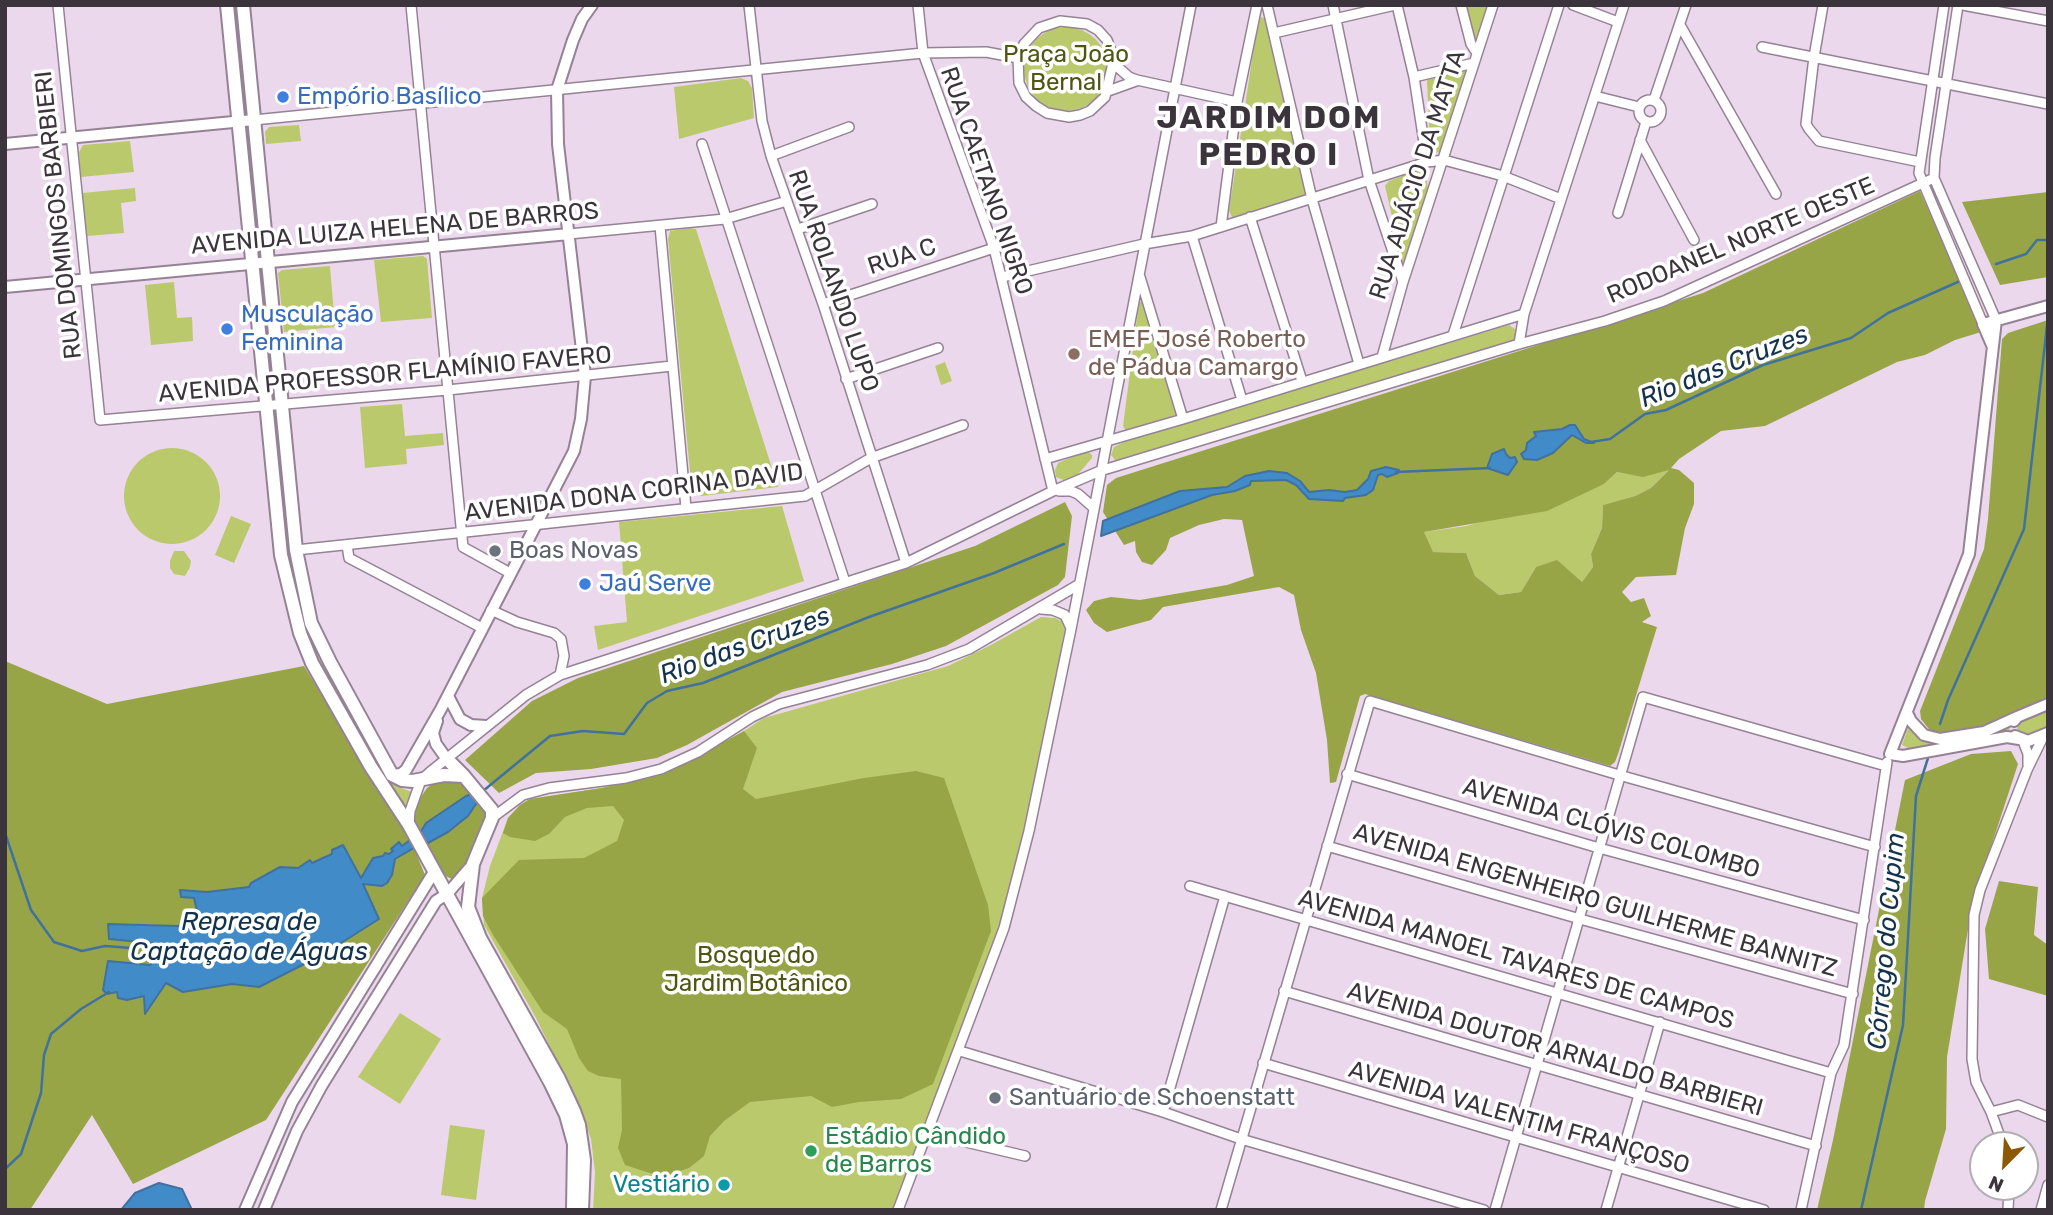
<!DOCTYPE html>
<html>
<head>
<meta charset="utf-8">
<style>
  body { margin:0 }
  #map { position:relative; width:2053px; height:1215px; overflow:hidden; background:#ecd8ec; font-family:Rubik,sans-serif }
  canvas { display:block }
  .frame { position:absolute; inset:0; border:7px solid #3c343c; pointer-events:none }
  .north { position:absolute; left:1969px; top:1131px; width:70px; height:70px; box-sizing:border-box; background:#fff; border:2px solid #b1aeb1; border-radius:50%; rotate:204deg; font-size:19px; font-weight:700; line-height:28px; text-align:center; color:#3c343c }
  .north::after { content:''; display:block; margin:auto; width:24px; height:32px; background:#8c5805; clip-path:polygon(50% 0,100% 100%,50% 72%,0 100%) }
</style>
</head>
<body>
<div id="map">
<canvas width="2053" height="1215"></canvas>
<div class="frame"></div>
<div class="north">N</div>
</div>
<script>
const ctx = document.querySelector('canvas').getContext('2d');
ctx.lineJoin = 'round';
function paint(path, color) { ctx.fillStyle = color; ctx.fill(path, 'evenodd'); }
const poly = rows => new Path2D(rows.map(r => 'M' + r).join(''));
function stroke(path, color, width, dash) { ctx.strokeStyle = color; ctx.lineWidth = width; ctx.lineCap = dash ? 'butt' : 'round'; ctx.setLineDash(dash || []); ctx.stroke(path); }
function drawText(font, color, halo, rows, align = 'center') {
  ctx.font = font + ' Rubik,sans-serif'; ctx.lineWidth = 7; ctx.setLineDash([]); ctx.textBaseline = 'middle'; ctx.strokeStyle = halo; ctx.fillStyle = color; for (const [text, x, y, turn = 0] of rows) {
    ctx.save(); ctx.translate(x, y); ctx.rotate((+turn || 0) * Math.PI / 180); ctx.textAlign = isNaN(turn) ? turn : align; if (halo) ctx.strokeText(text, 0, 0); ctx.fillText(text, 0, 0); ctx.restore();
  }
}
paint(poly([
  [231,5,238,5,247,105,245,110,241,108],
  [1466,5,1491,5,1478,45,1475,43],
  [1261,17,1266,19,1307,190,1304,195,1235,219,1232,217,1229,211,1258,20],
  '1024 69a42 42 0 1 1 84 0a42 42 0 1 1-84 0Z',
  [1466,70,1468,71,1441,151,1434,154,1430,149,1427,80],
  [741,78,748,81,752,88,754,118,679,139,674,87],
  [299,125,301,141,266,144,265,132,269,127],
  [247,130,250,135,261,251,259,253,257,252,245,132],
  [130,141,134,172,81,177,79,152,83,145],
  [1421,169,1426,171,1428,190,1405,265,1403,264,1385,186,1389,181],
  [135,188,136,201,121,203,124,233,87,236,82,193],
  [690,228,696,229,778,487,701,496,692,493,668,239,670,231],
  [423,256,427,259,432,318,381,322,374,260],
  [330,266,335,327,284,332,278,273,282,270],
  [259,273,264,278,276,392,274,398,271,398],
  [174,282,177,318,192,317,193,341,151,345,145,285],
  [1142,301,1176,415,1126,431,1123,426,1139,303],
  [1509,325,1515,329,1517,333,1513,342,1120,461,1115,460,1111,455,1114,447,1124,442],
  [945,362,952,381,941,385,935,366],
  [402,404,405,436,443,433,444,445,406,449,407,464,365,468,360,407],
  [272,416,277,419,298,582,387,776,398,787,412,792,403,810,314,656,301,621,285,554],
  '124 496a48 48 0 1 1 96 0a48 48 0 1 1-96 0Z',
  [1087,451,1092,455,1092,458,1074,479,1066,481,1056,477,1055,470,1058,463],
  [1670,469,1651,488,1635,496,1603,505,1602,528,1591,554,1593,567,1582,582,1536,567,1521,592,1499,595,1475,576,1466,553,1432,552,1424,532,1466,526,1583,492,1604,484,1617,472,1643,476],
  [782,506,804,581,598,650,594,626,627,622,619,522],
  [231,516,251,524,234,563,215,555],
  [174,551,184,551,191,561,190,567,185,576,174,574,170,568,170,561],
  [1041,617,1055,618,1066,623,1026,843,1007,916,897,1210,593,1210,595,1172,591,1139,580,1108,536,1018,484,925,482,898,490,866,508,818,520,805,530,799,602,788,668,772,730,740,764,718,948,666,991,645],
  [2048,710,2048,729,2027,737,2017,732,2018,723,2021,720],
  [2009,725,2010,733,1910,749,1902,745,1908,728,1925,740,1937,742],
  [400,1013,441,1039,400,1104,358,1077],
  [450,1125,485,1130,476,1200,441,1195]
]), '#bbc96d');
paint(poly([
  [1920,191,1972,307,1981,332,1955,340,1925,355,1897,362,1765,426,1721,431,1679,459,1671,468,1679,470,1694,483,1694,504,1685,528,1676,575,1636,577,1622,592,1631,602,1644,598,1651,616,1642,622,1657,627,1618,754,1615,762,1610,766,1365,694,1360,696,1336,782,1330,783,1327,740,1316,673,1301,630,1294,595,1279,587,1163,607,1151,620,1107,632,1094,623,1086,610,1094,601,1111,597,1140,600,1227,585,1254,576,1242,520,1224,519,1199,525,1170,538,1166,550,1152,565,1142,562,1136,552,1135,541,1124,545,1103,512,1107,485,1116,478,1703,293],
  [1669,470,1651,488,1635,496,1603,505,1602,528,1591,554,1593,567,1582,582,1557,560,1536,567,1521,592,1499,595,1475,576,1466,553,1433,552,1424,532,1547,511,1604,484,1617,472,1643,477],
  [2048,192,2048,277,2000,285,1962,202],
  [2048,320,2048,697,2018,713,1980,727,1942,735,1932,733,1921,719,1920,711,1984,549,1988,519,2002,339,2008,333],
  [1065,502,1072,516,1065,577,1058,585,946,646,892,664,782,692,687,745,657,758,591,769,536,773,499,793,465,760,532,701,578,678,975,546],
  [5,661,107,704,304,666,410,840,402,846,400,843,389,854,378,857,361,878,343,845,332,854,312,864,310,861,298,868,280,867,250,887,207,892,180,890,193,897,200,919,178,926,136,924,109,939,160,944,158,956,117,992,144,995,145,1012,165,983,183,992,232,984,259,987,322,955,379,919,363,884,382,886,391,878,395,859,414,848,425,875,266,1120,133,1184,92,1115,30,1210,5,1210],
  [744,731,757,748,743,789,756,799,864,778,916,771,944,778,988,905,991,931,933,1084,901,1099,859,1102,832,1107,811,1096,750,1102,724,1121,710,1136,704,1156,689,1168,662,1177,625,1165,618,1148,622,1130,621,1079,599,1076,588,1071,579,1058,567,1029,543,1012,493,935,483,916,482,898,519,860,584,858,617,841,624,820,613,806,587,808,565,817,549,834,535,841,510,837,503,833,508,818,520,805,530,799,602,788,668,772],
  [2011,751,2018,764,1972,905,1947,1057,1946,1129,1925,1201,1924,1210,1817,1210,1833,1140,1905,780,1971,754],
  [439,779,454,780,465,784,475,793,466,796,426,823,420,833,414,818,415,805,427,788],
  [480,798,489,809,485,832,461,876,452,879,445,876,426,844,448,832,468,816],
  [1999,881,2038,887,2034,935,2048,945,2048,996,1989,979,1985,929]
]), '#98a547');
const water = poly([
  [1570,425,1575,425,1584,439,1594,443,1586,443,1572,435,1553,453,1537,460,1524,459,1521,454,1526,450,1527,443,1536,436,1534,432,1562,429,1570,425],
  [1504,449,1506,454,1510,458,1515,457,1517,462,1508,475,1487,468,1492,454,1504,449],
  [1386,467,1399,470,1398,473,1387,477,1382,474,1378,475,1373,490,1366,495,1345,498,1343,501,1309,499,1296,485,1286,480,1251,481,1250,485,1235,491,1212,495,1101,536,1103,521,1180,491,1227,487,1245,476,1269,471,1287,473,1300,481,1309,492,1329,490,1345,492,1357,490,1368,479,1371,471,1386,467],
  [475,793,480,798,468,816,448,832,426,844,420,833,426,823,466,796,475,793],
  [410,840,414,848,395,859,392,875,387,883,382,886,363,884,379,919,322,955,259,987,232,984,183,992,166,983,145,1014,144,996,127,1000,118,998,117,992,107,994,103,990,108,961,150,965,158,956,160,944,109,939,108,924,178,926,199,919,194,898,181,897,180,890,207,892,249,887,251,883,280,867,298,868,310,860,312,863,332,854,332,850,343,845,361,878,373,858,383,856,385,853,389,854,393,851,391,849,399,842,402,846,410,840],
  [159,1183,182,1189,192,1210,121,1210,135,1193,159,1183]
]);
paint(water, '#418bc9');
stroke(water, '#40719f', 2);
stroke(poly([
  [1996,264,2026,254,2037,240,2048,240],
  [1591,442,1610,439,1645,414,1666,410,1763,365,1851,338,1888,313,1960,281],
  [1396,472,1490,468],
  [1940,724,1948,700,2024,529,2048,317],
  [483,791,550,736,583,731,624,734,647,703,667,691,703,683,869,617,994,573,1064,544],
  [5,833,31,910,54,942,82,951,105,946,131,948,162,943],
  [5,1169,21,1154,41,1093,44,1055,51,1034,81,1009,109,992],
  [1861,1210,1903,1025,1916,796,1928,758]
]), '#40719f', 2.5);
const minor = poly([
  [58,5,100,420,448,390,672,366],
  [411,5,463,547,510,573],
  [749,5,762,121,771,156,823,304,906,563],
  [918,5,923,53,994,248,1053,491],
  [1267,5,1312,199,1359,364],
  [1333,5,1369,180,1403,282],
  [1397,5,1414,77,1427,162],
  [1461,5,1471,44,1477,53],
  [1573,5,1618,22],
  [1823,5,1814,57,1806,124,1809,129,1819,141,1920,162],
  [1944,5,1919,173,1983,324],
  [1958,5,1935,158,1934,178,1996,320],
  [1963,5,2048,21],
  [1060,21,1087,24,1098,30,1107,40,1112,53,1113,63,1105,97,1090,111,1080,115,1069,117,1047,113,1036,106,1026,97,1019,83,1018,58,1024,44,1039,28,1060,21],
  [1680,25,1776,194],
  [1274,33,1395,5],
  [1762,47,2048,104],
  [1113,63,1129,77,1137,80,1237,102],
  [1414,77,1474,63],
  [1108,91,1136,81],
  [1595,96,1639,107],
  '1639 111a11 11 0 1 1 22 0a11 11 0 1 1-22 0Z',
  [1654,100,1686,5],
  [254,120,923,53,986,52,1018,58],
  [1640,140,1694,240],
  [702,144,845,582],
  [771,156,849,127],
  [1618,213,1646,122],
  [1250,217,1302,381],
  [660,226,686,508],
  [1221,227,1237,102,1257,5],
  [798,229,872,204],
  [569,234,725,219,787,201],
  [1192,236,1242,400],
  [1002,277,1144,244,1192,236,1427,162,1444,160,1503,176,1561,199],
  [1140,277,1183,419],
  [823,304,994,248],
  [1453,335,1559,5],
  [1519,344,1524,314,1624,5],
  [1382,357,1403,282,1493,5],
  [846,379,938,348],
  [1045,459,1183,419,1524,314],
  [1059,491,1071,491,1078,494,1094,508],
  [347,545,349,558,482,628],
  [296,550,805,496,871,458,963,425],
  [1041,609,1053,610,1065,615,1071,628],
  [491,610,517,622,554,633,561,639,564,656,560,675],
  [2023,741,2028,754,2028,765],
  [1347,774,1599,848,1864,920],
  [492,818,523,795,549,788,626,778,661,769,698,752,752,717,779,704,927,665,969,649,1078,585],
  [409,824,410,811,421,780,430,772,526,695,560,675,906,563,1053,491,1100,471,1519,344,1605,321,1664,301,1934,178],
  [1327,846,1580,919,1853,994],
  [1190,886,1831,1073],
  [1284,991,1816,1146],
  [960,1051,1163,1112,1241,1139,1484,1210],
  [1263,1063,1764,1210],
  [1163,1112,1225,896],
  [1991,1112,2018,1105,2048,1117],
  [928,1133,1025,1156],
  [2003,1145,1991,1112,1976,1082,1972,1059,1974,915,1980,890,2027,770,2044,735],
  [898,1210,1004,928,1029,831,1071,629,1191,5],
  [1221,1210,1370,701,1619,775,1875,847],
  [1495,1210,1643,697,1886,766],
  [1606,1210,1660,1022],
  [1801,1210,1831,1073,1844,1045,1887,762],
  [2008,1210,2009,1187],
  [2041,1210,2048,1185]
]);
const tertiary = poly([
  [5,144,254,120],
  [5,287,569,234],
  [1996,320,1969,554,1890,754,1903,756,2007,737,2019,739],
  [1992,345,1983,324,2048,306],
  [448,696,460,719,471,725,486,726],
  [1907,713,1911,721,1924,735,1940,739,1984,732,2017,717],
  [437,721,433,733,436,744,446,758],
  [2014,721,2017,717,2048,704],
  [2015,736,2028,741,2048,733],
  [392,775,401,774,406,770,441,709,574,451,581,419,585,376,558,144,557,90,573,40,582,19,592,5],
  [245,1210,292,1102,434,872],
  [264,1210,297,1131,322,1085,436,901,447,894,473,864]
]);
const secondary = poly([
  [227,5,281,555,300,633,312,663,371,767,409,825,550,1082,566,1115,574,1144,573,1210],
  [243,5,296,550,311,623,330,662,392,775,402,780,413,781,444,775,464,776,492,810,492,818,473,864,468,907,480,938,559,1079,574,1111,579,1125,584,1160,582,1210],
  [446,758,464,776]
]);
stroke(minor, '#958295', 12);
stroke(tertiary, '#958295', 14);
stroke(secondary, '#958295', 16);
stroke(minor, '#fff', 9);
stroke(tertiary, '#fff', 10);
stroke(secondary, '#fff', 12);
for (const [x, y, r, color] of [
  [283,97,7,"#3f7fe0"],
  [227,329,7,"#3f7fe0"],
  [1074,354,7,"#8d6e63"],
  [495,551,7,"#6b7280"],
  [585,584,7,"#3f7fe0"],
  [995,1098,7,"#6b7280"],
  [811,1151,7,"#2e9e5b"],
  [724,1185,7,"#0f9aa8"]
]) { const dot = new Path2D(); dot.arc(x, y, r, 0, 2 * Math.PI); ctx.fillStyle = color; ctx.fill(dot); stroke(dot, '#fff', 2.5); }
drawText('24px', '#4e5611', '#fff', [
  ["Praça João",1066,55],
  ["Bernal",1066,83],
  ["Bosque do",756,956],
  ["Jardim Botânico",756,984]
]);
drawText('24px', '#366cbe', '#fff', [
  ["Empório Basílico",297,97],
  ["Musculação",241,315],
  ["Feminina",241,343],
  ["Jaú Serve",599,584]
], 'left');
drawText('24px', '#3c343c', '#fff', [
  ["RUA ADÁCIO DA MATTA",1418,175,-72],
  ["RUA CAETANO NIGRO",986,181,71],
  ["RUA DOMINGOS BARBIERI",59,215,-96],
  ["AVENIDA LUIZA HELENA DE BARROS",395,229,-5],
  ["RODOANEL NORTE OESTE",1741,241,-23],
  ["RUA C",902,257,-18],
  ["RUA ROLANDO LUPO",833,281,71],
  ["AVENIDA PROFESSOR FLAMÍNIO FAVERO",385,375,-5],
  ["AVENIDA DONA CORINA DAVID",634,493,-7],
  ["AVENIDA CLÓVIS COLOMBO",1611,829,16],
  ["AVENIDA ENGENHEIRO GUILHERME BANNITZ",1595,901,16],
  ["AVENIDA MANOEL TAVARES DE CAMPOS",1516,960,16],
  ["AVENIDA DOUTOR ARNALDO BARBIERI",1555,1050,16],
  ["AVENIDA VALENTIM FRANÇOSO",1519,1118,16]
]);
drawText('24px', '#785e54', '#fff', [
  ["EMEF José Roberto",1088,340],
  ["de Pádua Camargo",1088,368]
], 'left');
drawText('24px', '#5b616d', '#fff', [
  ["Boas Novas",509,551],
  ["Santuário de Schoenstatt",1009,1098]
], 'left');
drawText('24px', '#27864d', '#fff', [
  ["Estádio Cândido",825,1137],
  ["de Barros",825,1165]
], 'left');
drawText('24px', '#0d838f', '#fff', [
  ["Vestiário",710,1185]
], 'right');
drawText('italic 26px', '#13334d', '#fff', [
  ["Rio das Cruzes",1724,367,-22],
  ["Rio das Cruzes",745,646,-20],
  ["Represa de",249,922],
  ["Captação de Águas",249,952],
  ["Córrego do Cupim",1887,941,-85]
]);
ctx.letterSpacing = '2px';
drawText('bold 32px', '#3c343c', '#fff', [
  ["JARDIM DOM",1269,119],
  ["PEDRO I",1269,156]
]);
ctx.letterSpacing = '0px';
</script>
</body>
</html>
